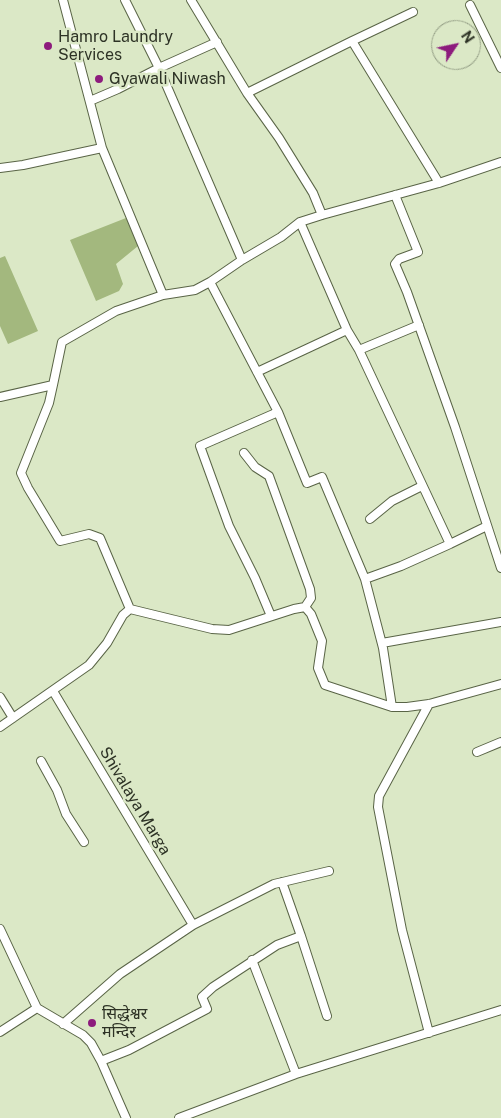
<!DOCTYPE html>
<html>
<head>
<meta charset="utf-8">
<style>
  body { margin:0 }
  #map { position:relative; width:501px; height:1118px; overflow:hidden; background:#dbe8c6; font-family:"Public Sans",sans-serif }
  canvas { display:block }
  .north { position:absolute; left:431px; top:20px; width:50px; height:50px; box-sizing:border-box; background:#dbe8c6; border:1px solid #959f86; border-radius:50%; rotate:56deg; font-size:14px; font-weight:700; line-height:20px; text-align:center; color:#2d3225 }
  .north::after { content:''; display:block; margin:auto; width:18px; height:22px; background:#8d1b7d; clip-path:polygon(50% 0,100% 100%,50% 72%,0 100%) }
</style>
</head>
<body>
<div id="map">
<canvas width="501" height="1118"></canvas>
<div class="north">N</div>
</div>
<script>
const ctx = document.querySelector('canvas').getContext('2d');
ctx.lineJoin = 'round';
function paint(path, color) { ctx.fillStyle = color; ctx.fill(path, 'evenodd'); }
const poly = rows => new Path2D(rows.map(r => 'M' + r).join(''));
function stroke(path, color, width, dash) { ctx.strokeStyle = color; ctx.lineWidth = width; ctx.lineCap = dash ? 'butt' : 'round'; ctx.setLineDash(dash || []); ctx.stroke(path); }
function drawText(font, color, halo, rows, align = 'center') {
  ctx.font = font + ' "Public Sans","Noto Sans Devanagari",sans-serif'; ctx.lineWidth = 5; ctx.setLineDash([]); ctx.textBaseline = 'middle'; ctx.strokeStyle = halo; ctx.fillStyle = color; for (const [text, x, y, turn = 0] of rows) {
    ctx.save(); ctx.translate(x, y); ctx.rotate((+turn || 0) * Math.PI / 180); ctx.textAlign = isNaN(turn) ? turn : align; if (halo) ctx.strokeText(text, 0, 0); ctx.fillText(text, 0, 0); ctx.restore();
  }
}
paint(poly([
  [126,218,138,246,116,264,123,284,119,291,96,301,70,240],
  [5,256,38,331,8,344,0,326,0,258]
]), '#a3b87e');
const street = poly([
  [63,0,102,148,163,295],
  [125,0,159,68,242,260],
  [191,0,247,93,279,138,313,193,322,215],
  [470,5,501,68],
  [352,41,413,12],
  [247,93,352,41,439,183],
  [90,101,118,89,159,68,217,42],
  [0,168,23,165,102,148],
  [395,195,418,252,399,259,395,264,407,292,455,427,501,568],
  [300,222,347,330,359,350,419,325],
  [210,282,278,412,307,483,322,477,365,579,383,648,392,707],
  [359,350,450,544],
  [257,372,347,330],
  [53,385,49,403,21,473,28,488,60,541,89,534,100,538,130,609],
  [0,397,53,385,62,342,116,311,163,295,195,290,210,282,242,260,281,237,300,222,322,215,439,183,501,162],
  [244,453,255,467,269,476,310,589,311,598,305,607],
  [370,519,392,501,422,486],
  [365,579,401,566,450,544,487,526],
  [271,616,255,578,229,526,200,446,278,412],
  [382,643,501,622],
  [53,691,193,925],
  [0,697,13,718],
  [429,704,379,796,378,807,402,930,429,1033],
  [0,727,89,665,107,643,123,615,130,609,212,629,229,630,294,609,305,607,311,614,322,641,318,668,325,685,392,707,407,707,429,704,501,684],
  [477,752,501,742],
  [41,761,57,790,66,814,84,842],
  [282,882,301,936,327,1016],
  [0,929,37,1008,0,1032],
  [252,960,296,1074],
  [37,1008,83,1035,91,1043,101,1061,126,1118],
  [63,1024,120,974,193,925,274,884,329,871],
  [101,1061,129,1050,207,1009,202,997,213,987,277,945,301,936],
  [179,1118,296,1074,501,1010]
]);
stroke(street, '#596446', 10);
stroke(street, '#fff', 8);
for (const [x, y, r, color] of [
  [48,46,5,"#8d1b7d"],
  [99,79,5,"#8d1b7d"],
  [92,1023,5,"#8d1b7d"]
]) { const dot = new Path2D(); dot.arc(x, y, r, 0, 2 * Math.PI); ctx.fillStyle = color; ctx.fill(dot); stroke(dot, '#dbe8c6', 2); }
drawText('16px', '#2d3225', '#dbe8c6', [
  ["Hamro Laundry",58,37],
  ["Services",58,55],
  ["Gyawali Niwash",109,79],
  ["सिद्धेश्वर",102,1014],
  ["मन्दिर",102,1032]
], 'left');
drawText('16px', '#2d3225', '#dbe8c6', [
  ["Shivalaya Marga",135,801,59]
]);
</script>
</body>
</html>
